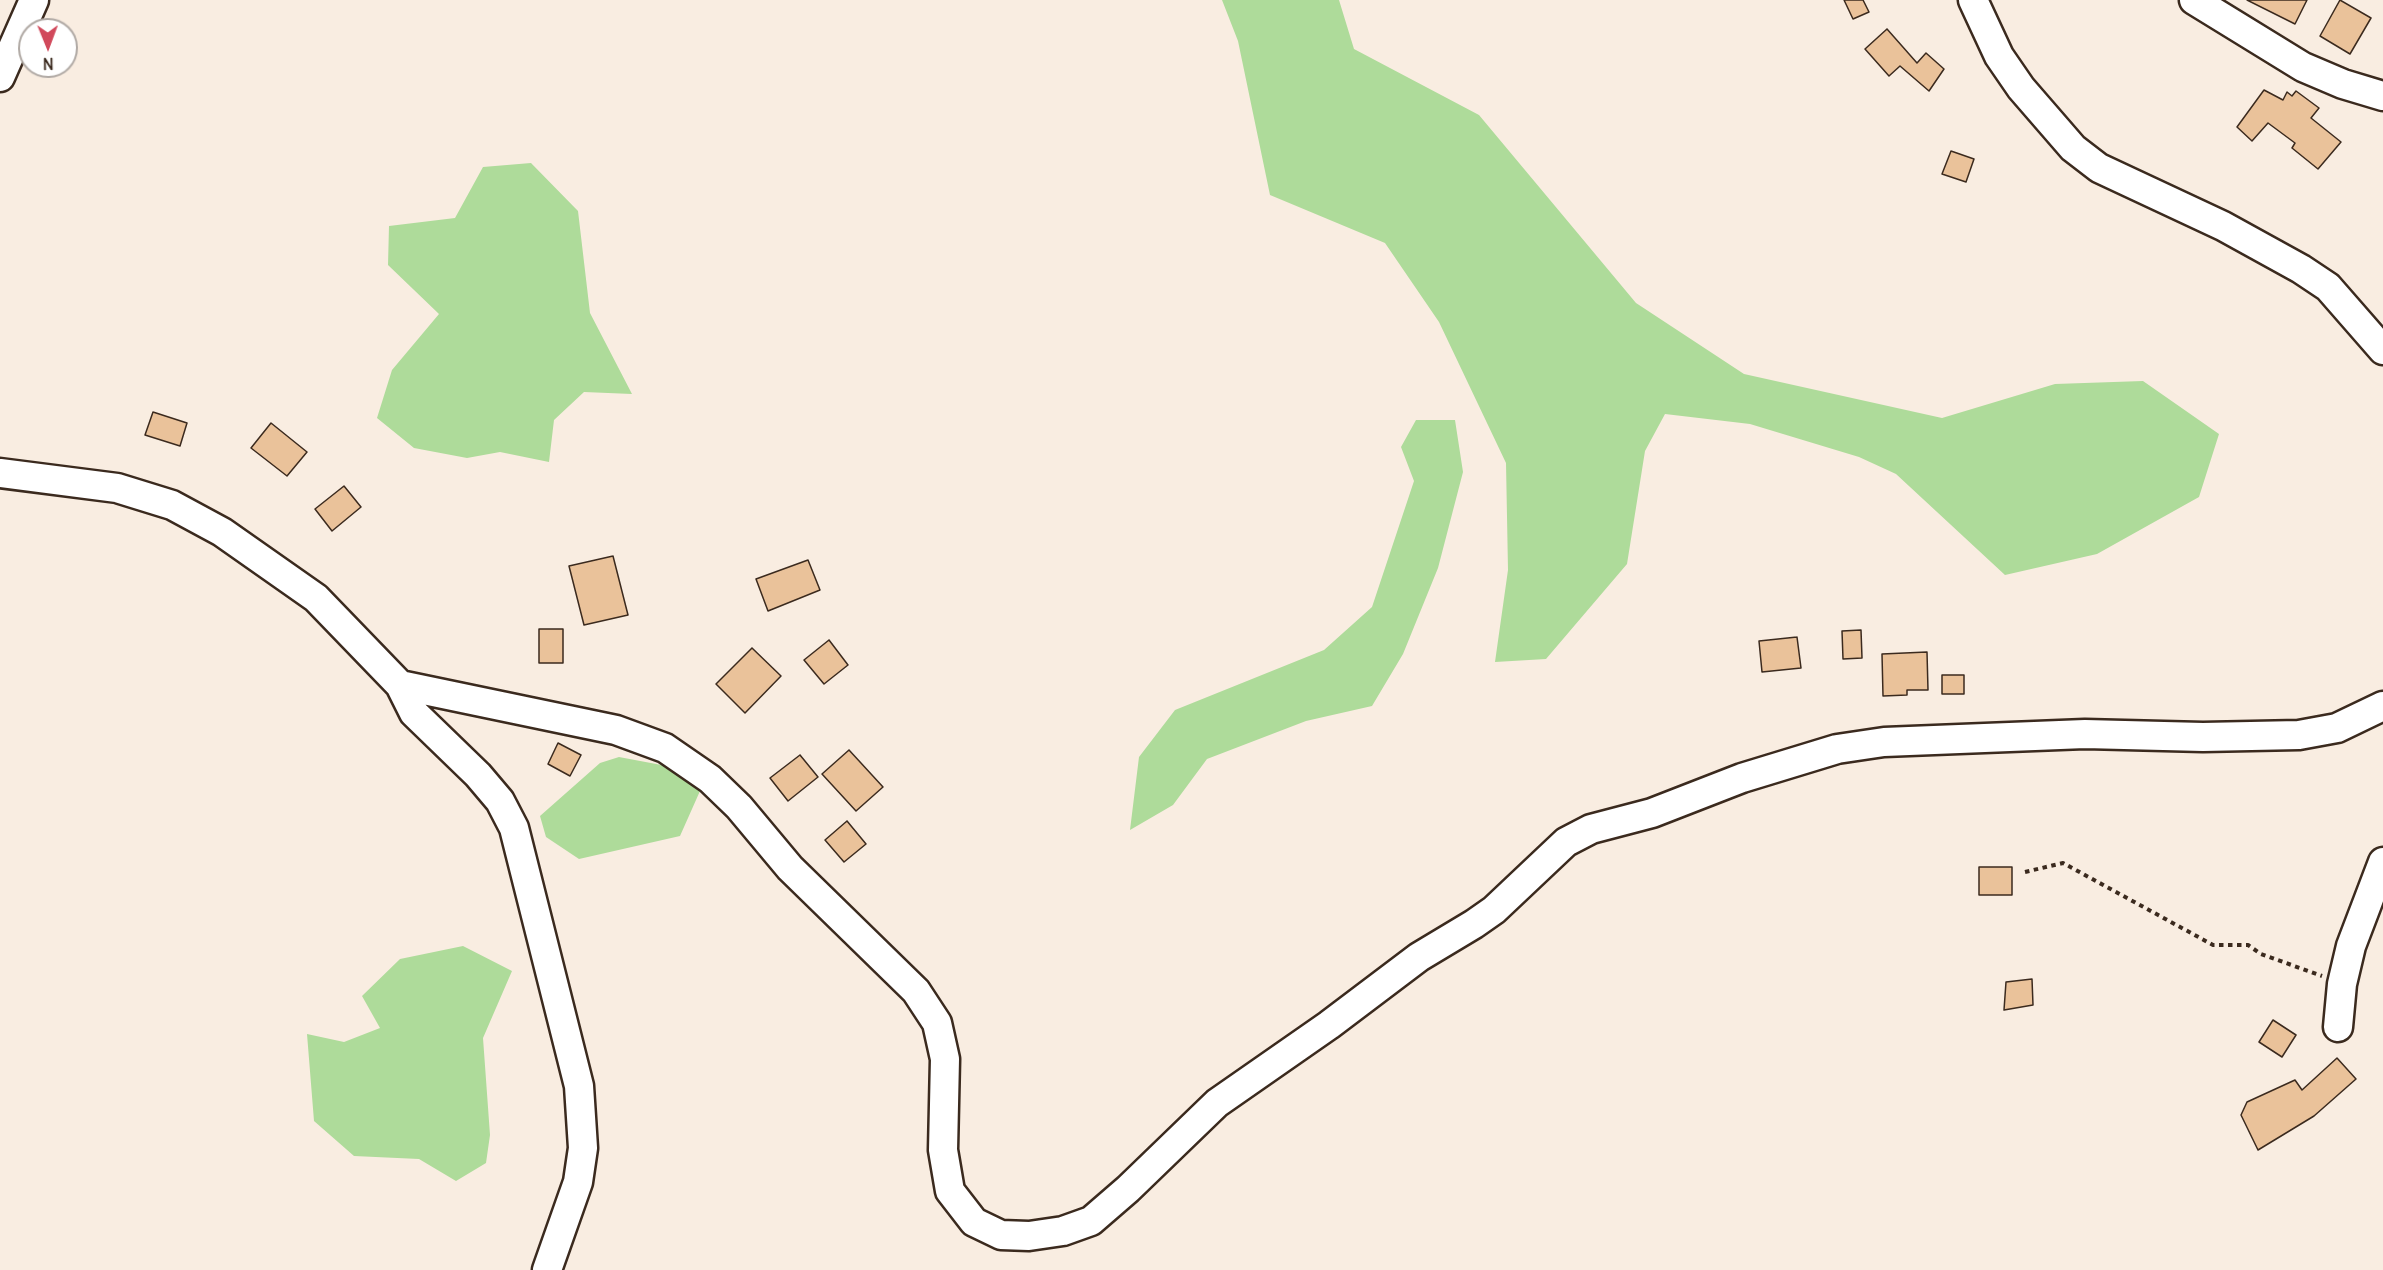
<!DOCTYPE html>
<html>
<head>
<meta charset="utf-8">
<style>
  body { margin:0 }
  #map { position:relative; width:2383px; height:1270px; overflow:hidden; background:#f9ede1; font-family:Delius,sans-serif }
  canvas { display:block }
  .north { position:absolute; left:18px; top:18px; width:60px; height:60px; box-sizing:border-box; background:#fff; border:2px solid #b1aaa5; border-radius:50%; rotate:179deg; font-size:16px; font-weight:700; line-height:24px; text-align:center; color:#3b2a1e }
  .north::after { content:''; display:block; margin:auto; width:21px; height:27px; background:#d1495b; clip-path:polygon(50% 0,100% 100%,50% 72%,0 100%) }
</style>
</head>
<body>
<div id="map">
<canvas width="2383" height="1270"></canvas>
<div class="north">N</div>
</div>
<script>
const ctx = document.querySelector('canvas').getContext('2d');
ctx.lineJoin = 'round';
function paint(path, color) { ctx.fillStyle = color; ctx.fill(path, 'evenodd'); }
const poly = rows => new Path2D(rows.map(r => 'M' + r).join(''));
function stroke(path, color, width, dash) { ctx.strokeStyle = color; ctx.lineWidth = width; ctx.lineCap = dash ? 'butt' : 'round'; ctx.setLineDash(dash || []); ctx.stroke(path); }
paint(poly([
  [1222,0,1339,0,1354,49,1479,115,1636,303,1744,374,1942,418,2055,384,2143,381,2219,434,2199,497,2097,554,2005,575,1896,474,1859,457,1750,424,1665,414,1645,451,1627,564,1546,659,1495,662,1508,570,1506,463,1439,322,1385,243,1270,195,1238,41],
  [531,163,578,211,590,313,632,394,584,392,554,420,549,462,500,452,467,458,414,448,377,418,392,370,439,314,388,265,389,226,455,218,483,167],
  [1416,420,1455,420,1463,472,1438,568,1403,654,1372,706,1306,721,1207,759,1173,805,1130,830,1139,757,1175,710,1324,650,1372,607,1414,481,1401,447],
  [619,757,672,767,700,791,680,836,579,859,546,837,540,816,600,763],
  [463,946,512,971,483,1038,490,1135,486,1163,456,1181,419,1159,354,1156,314,1121,307,1034,344,1042,380,1028,362,996,400,959]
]), '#aedb9a');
const building = poly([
  [1844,0,1863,0,1869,12,1853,19,1844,0],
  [2247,0,2307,0,2295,24,2247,0],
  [2340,0,2371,18,2350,54,2320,36,2340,0],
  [1887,29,1917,63,1926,53,1944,69,1929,91,1900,66,1889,76,1865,49,1887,29],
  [2264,90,2283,100,2287,92,2292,96,2296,91,2319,108,2311,118,2341,142,2318,169,2292,148,2295,143,2268,123,2252,141,2237,127,2264,90],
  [1951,151,1974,159,1966,182,1942,174,1951,151],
  [153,412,187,423,180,446,145,435,153,412],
  [271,423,307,452,287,476,251,448,271,423],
  [344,486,361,507,332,531,315,509,344,486],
  [613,556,628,615,584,625,569,566,613,556],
  [808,560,820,590,768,611,756,579,808,560],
  [539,629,563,629,563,663,539,663,539,629],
  [1861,630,1862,658,1843,659,1842,631,1861,630],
  [1797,637,1801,668,1762,672,1759,641,1797,637],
  [829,640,848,665,824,684,804,660,829,640],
  [752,648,781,676,745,713,716,684,752,648],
  [1927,652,1928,690,1907,690,1907,695,1883,696,1882,654,1927,652],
  [1942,675,1964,675,1964,694,1942,694,1942,675],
  [558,743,581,755,570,776,548,764,558,743],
  [849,750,883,787,856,811,822,774,849,750],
  [800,755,818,777,788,801,770,778,800,755],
  [847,821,866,844,844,862,825,840,847,821],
  [1979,867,2012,867,2012,895,1979,895,1979,867],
  [2032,979,2033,1005,2004,1010,2006,982,2032,979],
  [2273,1020,2296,1035,2282,1057,2259,1042,2273,1020],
  [2337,1058,2356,1079,2314,1116,2258,1150,2241,1115,2247,1102,2295,1080,2302,1090,2337,1058]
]);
paint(building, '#eac29a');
stroke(building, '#3b2a1e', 1.5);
const minor = poly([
  [1973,0,1999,56,2021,88,2073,148,2099,168,2223,226,2301,269,2328,287,2383,350],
  [2194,0,2303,67,2343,84,2383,96],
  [0,77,34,0],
  [0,473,117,488,172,505,222,532,316,598,400,685,414,713,478,775,500,801,514,828,579,1086,583,1148,578,1182,547,1270],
  [400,685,616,730,665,748,710,779,739,807,790,868,916,991,937,1023,945,1059,943,1150,950,1191,974,1222,1001,1235,1029,1236,1063,1231,1091,1221,1128,1189,1217,1103,1329,1025,1419,957,1474,924,1494,910,1566,842,1591,829,1652,813,1742,778,1837,749,1884,742,2085,734,2203,737,2299,735,2337,728,2383,706],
  [2338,1027,2342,984,2351,946,2383,862]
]);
stroke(minor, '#3b2a1e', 33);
stroke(poly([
  [2025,872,2063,863,2213,945,2248,945,2261,954,2322,976]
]), '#3b2a1e', 4, [4.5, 4.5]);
stroke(minor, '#fff', 28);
</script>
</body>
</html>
